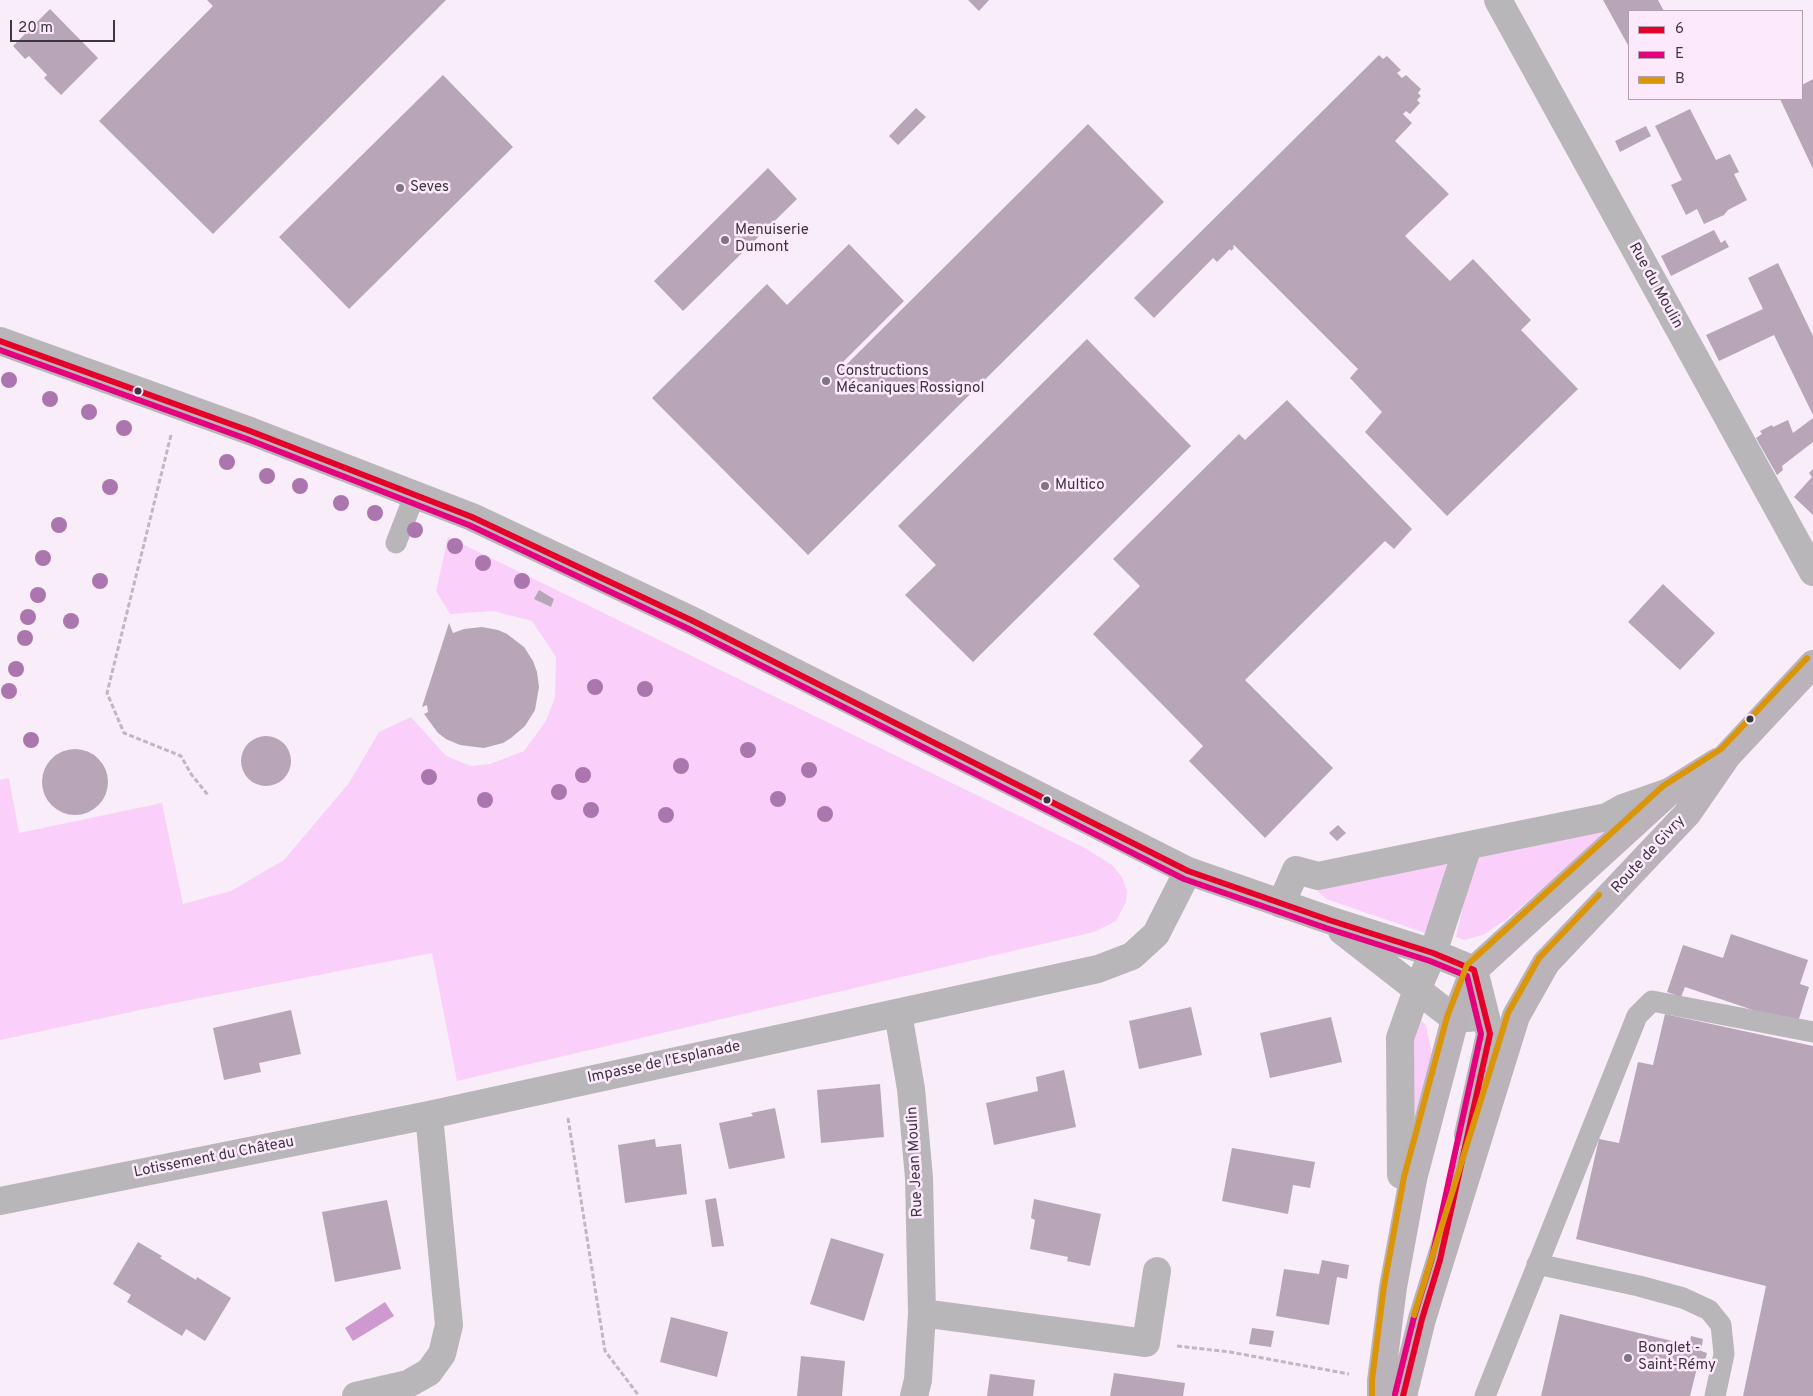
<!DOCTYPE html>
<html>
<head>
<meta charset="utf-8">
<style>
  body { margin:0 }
  #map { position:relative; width:1813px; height:1396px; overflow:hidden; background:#f8edf8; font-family:Overpass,sans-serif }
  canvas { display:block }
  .legend { position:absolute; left:1628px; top:10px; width:175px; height:90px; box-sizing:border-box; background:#fce9fc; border:1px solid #b0a1b0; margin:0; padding:6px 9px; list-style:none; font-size:15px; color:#3e363e }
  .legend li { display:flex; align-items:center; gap:10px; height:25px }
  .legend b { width:25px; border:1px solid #b0a1b0 }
  .scale { position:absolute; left:10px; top:20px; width:105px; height:22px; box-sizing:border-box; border:2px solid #3e363e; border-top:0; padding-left:6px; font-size:15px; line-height:18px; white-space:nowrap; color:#3e363e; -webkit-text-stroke:4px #fce9fc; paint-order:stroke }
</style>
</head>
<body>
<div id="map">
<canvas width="1813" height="1396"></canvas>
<ul class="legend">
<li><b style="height:6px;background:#e4002b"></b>6</li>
<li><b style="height:6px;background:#e5007d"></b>E</li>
<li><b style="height:6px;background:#db9509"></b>B</li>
</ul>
<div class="scale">20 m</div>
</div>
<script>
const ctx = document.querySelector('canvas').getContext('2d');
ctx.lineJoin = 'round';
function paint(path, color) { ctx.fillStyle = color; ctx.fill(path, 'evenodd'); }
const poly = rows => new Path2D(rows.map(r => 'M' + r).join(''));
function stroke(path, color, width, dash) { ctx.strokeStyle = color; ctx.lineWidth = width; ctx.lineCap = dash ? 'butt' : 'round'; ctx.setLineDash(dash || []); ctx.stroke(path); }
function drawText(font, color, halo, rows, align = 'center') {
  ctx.font = font + ' Overpass,sans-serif'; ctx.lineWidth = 5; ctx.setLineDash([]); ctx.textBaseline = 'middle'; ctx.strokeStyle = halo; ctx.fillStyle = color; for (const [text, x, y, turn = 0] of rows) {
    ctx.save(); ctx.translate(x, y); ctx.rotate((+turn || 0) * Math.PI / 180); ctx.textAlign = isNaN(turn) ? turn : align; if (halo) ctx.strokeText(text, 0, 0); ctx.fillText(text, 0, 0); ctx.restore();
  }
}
paint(poly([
  [448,537,1085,848,1112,865,1122,877,1127,891,1126,902,1116,921,1094,932,457,1081,432,953,159,1006,0,1040,0,780,9,778,19,833,162,803,183,904,231,891,284,860,349,783,379,732,411,717,446,756,471,766,490,764,524,751,546,721,555,697,556,657,532,621,493,611,450,614,436,591],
  [1621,821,1507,919,1483,935,1464,940,1456,937,1476,851],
  [1456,855,1431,935,1326,899,1310,884],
  [1416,1017,1426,1025,1431,1049,1432,1075,1410,1154,1404,1071]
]), '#fad0fb');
paint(poly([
  [385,1302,394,1316,353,1341,345,1328]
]), '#cd99cf');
paint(poly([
  [207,0,446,0,213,234,99,121,213,6],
  [968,0,989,0,979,11],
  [1603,0,1658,0,1664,11,1629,11,1629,47],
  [50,9,98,58,61,95,44,78,47,75,29,56,25,59,13,46],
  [1379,55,1383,59,1387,56,1401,70,1397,73,1402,78,1406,75,1421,89,1418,93,1421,96,1417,100,1420,103,1410,114,1406,111,1403,114,1412,123,1395,141,1449,194,1405,236,1450,281,1473,259,1531,320,1521,330,1578,389,1447,516,1365,432,1382,412,1350,378,1358,369,1234,245,1233,247,1234,248,1231,251,1230,249,1217,262,1213,258,1154,318,1134,298],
  [443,75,513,147,349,309,279,237],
  [1813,79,1813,169,1780,99,1802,99,1802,85],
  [916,108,926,117,898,145,889,136],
  [1690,109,1716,160,1730,154,1739,172,1734,174,1747,200,1728,210,1724,215,1704,224,1697,209,1686,215,1671,185,1682,180,1655,126],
  [1088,124,1164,202,808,555,652,398,767,284,787,305,849,244,904,301,843,362,846,365],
  [1646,126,1651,136,1620,152,1615,141],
  [768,168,797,199,683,311,654,281],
  [1714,230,1721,243,1725,240,1729,247,1671,276,1661,256],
  [1778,263,1813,336,1813,415,1774,335,1719,361,1706,335,1763,309,1748,278],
  [1087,339,1191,446,973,662,905,595,936,565,898,526],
  [1287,400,1412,529,1394,549,1385,541,1383,543,1245,680,1333,768,1265,838,1189,761,1203,746,1093,634,1140,586,1113,559,1239,434,1245,440],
  [1813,418,1813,442,1782,466,1783,470,1777,475,1756,438,1762,434,1760,431,1772,425,1773,427,1788,420,1793,433],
  [1813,469,1813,515,1794,497,1812,477,1809,473],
  [1663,584,1715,633,1680,670,1628,622],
  [539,590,554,599,551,607,534,599],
  [449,623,453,633,464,629,482,627,498,630,507,634,524,647,533,661,537,672,539,687,535,710,525,726,511,738,503,743,484,748,460,745,446,739,438,733,424,714,428,712,427,705,422,707],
  '241 761a25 25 0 1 1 50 0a25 25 0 1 1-50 0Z',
  '42 782a33 33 0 1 1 66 0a33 33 0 1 1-66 0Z',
  [1338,825,1346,833,1337,841,1329,833],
  [1731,934,1808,960,1800,984,1809,987,1797,1025,1685,987,1681,997,1667,992,1683,945,1723,958],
  [1191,1007,1202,1055,1139,1069,1129,1021],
  [291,1010,301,1054,259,1063,261,1072,224,1080,213,1028],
  [1665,1014,1813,1046,1813,1396,1743,1396,1766,1286,1576,1239,1599,1139,1619,1143,1638,1062,1653,1065],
  [1331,1017,1342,1062,1270,1078,1260,1033],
  [1064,1070,1076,1127,994,1145,986,1103,1038,1091,1036,1077],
  [880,1084,884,1137,821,1143,817,1090],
  [775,1108,785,1158,729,1169,719,1123,753,1116,751,1113],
  [655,1139,656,1147,681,1144,687,1194,625,1203,618,1145],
  [1232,1148,1315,1162,1310,1188,1293,1185,1288,1214,1222,1201],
  [716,1198,724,1246,712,1247,705,1200],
  [1034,1199,1101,1214,1090,1266,1067,1261,1068,1257,1030,1249,1035,1220,1031,1218],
  [387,1200,401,1269,335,1282,322,1212],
  [831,1238,884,1254,864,1321,810,1304],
  [138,1242,162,1256,160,1258,196,1280,197,1277,231,1298,205,1341,186,1329,182,1336,127,1302,131,1295,113,1284],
  [1322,1260,1349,1265,1347,1279,1337,1277,1329,1325,1276,1316,1284,1269,1319,1274],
  [1560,1314,1689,1345,1691,1336,1703,1339,1701,1351,1707,1353,1704,1365,1698,1364,1690,1396,1541,1396],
  [671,1317,728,1332,717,1377,660,1362],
  [1252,1328,1274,1331,1271,1347,1249,1344],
  [801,1356,845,1361,842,1396,797,1396],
  [1114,1373,1185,1383,1183,1396,1110,1396],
  [990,1374,1035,1380,1033,1396,987,1396]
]), '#b8a6b8');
stroke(poly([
  [171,435,107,693,124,733,181,756,191,774,208,795],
  [568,1118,605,1351,639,1396],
  [1177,1346,1230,1352,1349,1374]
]), '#bdb9bd', 3, [5, 2.5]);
stroke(poly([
  [396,543,415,494],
  [1537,1264,1639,1286,1683,1298,1709,1310,1721,1325,1724,1354,1715,1396],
  [1485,1396,1637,1016,1652,1001,1813,1032]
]), '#b9b6b9', 21);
stroke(poly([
  [1281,904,1296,870,1318,876,1607,817,1623,808,1669,792],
  [1413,1179,1401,1175,1400,1038,1417,990,1433,953,1468,846]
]), '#b9b6b9', 28);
stroke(poly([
  [1498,0,1813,572],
  [898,1013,911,1089,919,1178,922,1313,918,1380,914,1396],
  [0,1201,429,1115,1098,969,1132,956,1156,934,1188,871],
  [922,1313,1146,1343,1157,1271],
  [356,1396,408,1384,429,1372,442,1354,449,1325,429,1115]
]), '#b9b6b9', 28);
stroke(poly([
  [0,341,250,431,472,517,693,621,1188,871,1329,920,1433,953,1474,970,1490,1034,1468,1135],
  [1342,931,1455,1019,1478,1017]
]), '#b9b6b9', 28);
stroke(poly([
  [1381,1396,1381,1381,1393,1287,1413,1179,1455,1019,1474,970,1669,792,1717,762],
  [1403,1396,1422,1319,1516,1016,1546,963,1687,814,1727,756,1813,664]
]), '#bab4ba', 28);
stroke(poly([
  [0,341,250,431,472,517,693,621,1188,871,1329,920,1433,953,1474,970,1490,1034,1440,1260,1422,1319,1403,1396]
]), '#e4002b', 6);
stroke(poly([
  [0,350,247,439,469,525,689,629,1184,879,1326,928,1430,961,1467,976,1481,1034,1432,1258,1414,1317,1395,1394]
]), '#e5007d', 6);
stroke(poly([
  [1414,1315,1508,1013,1539,958,1599,895],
  [1372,1396,1372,1380,1384,1286,1404,1177,1447,1017,1467,965,1663,786,1721,749,1807,658]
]), '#db9509', 6);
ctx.fillStyle = '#aa76ad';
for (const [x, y] of [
  [9,380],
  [50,399],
  [89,412],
  [124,428],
  [227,462],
  [267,476],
  [300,486],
  [110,487],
  [341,503],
  [375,513],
  [59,525],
  [415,530],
  [455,546],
  [43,558],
  [483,563],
  [100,581],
  [522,581],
  [38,595],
  [28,617],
  [71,621],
  [25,638],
  [16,669],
  [595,687],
  [645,689],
  [9,691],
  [31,740],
  [748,750],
  [681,766],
  [809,770],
  [583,775],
  [429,777],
  [559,792],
  [778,799],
  [485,800],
  [591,810],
  [825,814],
  [666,815]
]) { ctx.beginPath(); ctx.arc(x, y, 8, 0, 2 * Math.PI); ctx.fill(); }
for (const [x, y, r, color] of [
  [400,188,5,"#7f767f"],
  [725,240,5,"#7f767f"],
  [826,381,5,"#7f767f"],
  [138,391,4.5,"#3e363e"],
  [1045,486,5,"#7f767f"],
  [1750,719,4.5,"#3e363e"],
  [1047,800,4.5,"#3e363e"],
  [1628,1358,5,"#7f767f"]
]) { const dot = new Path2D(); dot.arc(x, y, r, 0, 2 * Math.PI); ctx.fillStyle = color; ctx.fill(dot); stroke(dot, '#fce9fc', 2); }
drawText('15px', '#3e363e', '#fce9fc', [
  ["Seves",410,188],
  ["Menuiserie",735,231],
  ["Dumont",735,248],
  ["Constructions",836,372],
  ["Mécaniques Rossignol",836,389],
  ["Multico",1055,486],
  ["Bonglet -",1638,1349],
  ["Saint-Rémy",1638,1366]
], 'left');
drawText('15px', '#3e363e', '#fce9fc', [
  ["Rue du Moulin",1655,286,61],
  ["Route de Givry",1649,855,-47],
  ["Impasse de l'Esplanade",664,1063,-12],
  ["Lotissement du Château",214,1158,-11],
  ["Rue Jean Moulin",916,1162,-93]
]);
</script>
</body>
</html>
